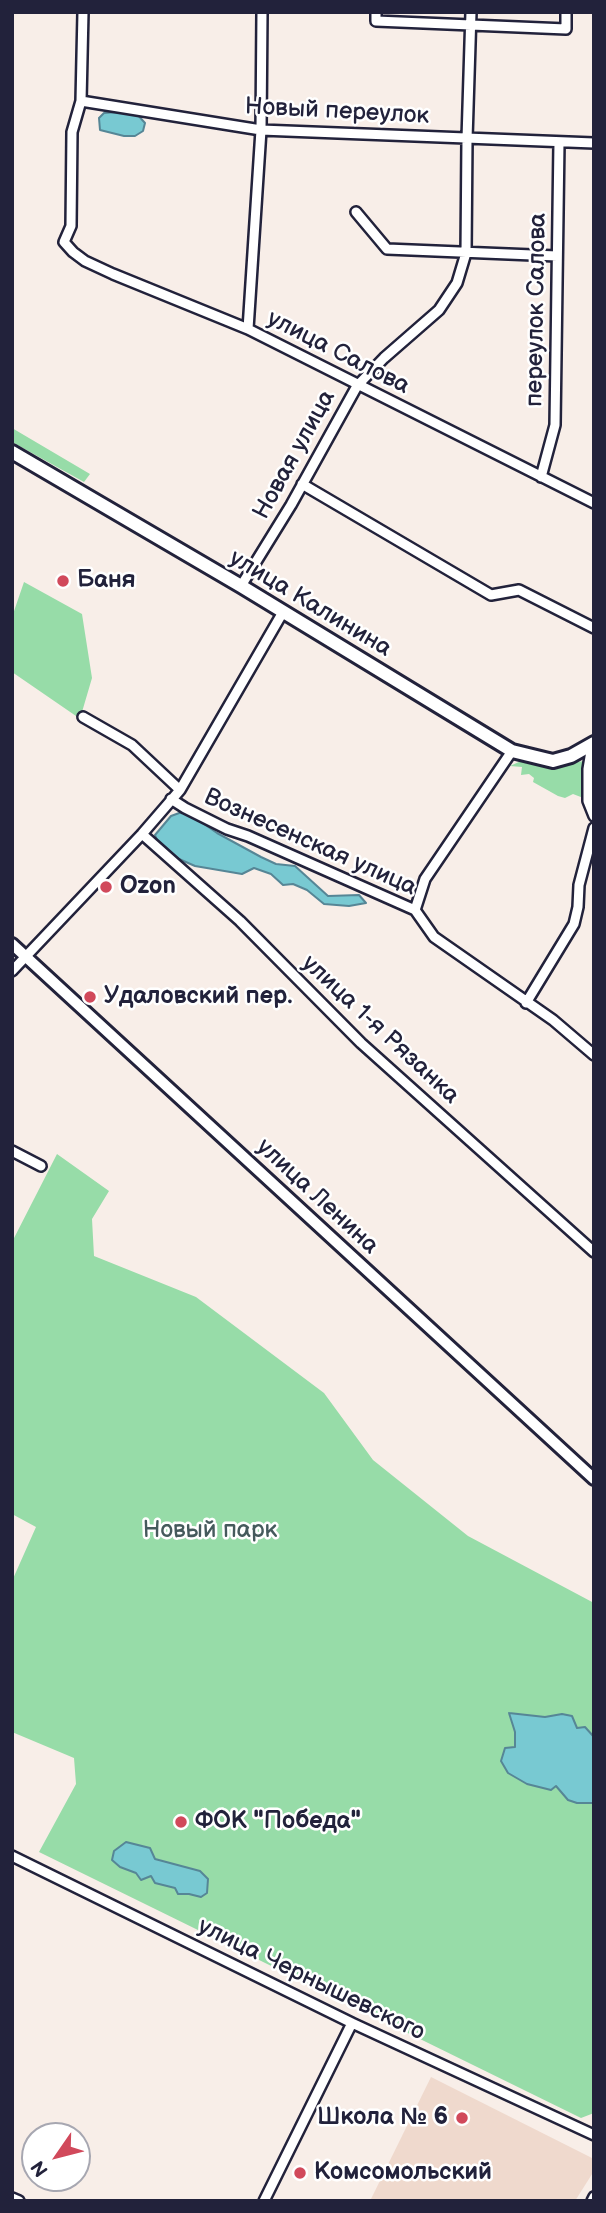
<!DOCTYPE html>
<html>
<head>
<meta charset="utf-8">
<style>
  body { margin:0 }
  #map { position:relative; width:606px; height:2213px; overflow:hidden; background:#f8eee8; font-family:"Balsamiq Sans",sans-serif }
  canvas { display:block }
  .frame { position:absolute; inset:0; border:14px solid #22223b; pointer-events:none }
  .north { position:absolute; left:21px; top:2122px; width:70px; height:70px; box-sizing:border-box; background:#fff; border:2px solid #a7a7b1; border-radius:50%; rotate:235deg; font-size:19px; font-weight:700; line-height:28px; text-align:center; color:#22223b }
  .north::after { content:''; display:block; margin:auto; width:24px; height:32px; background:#d1495b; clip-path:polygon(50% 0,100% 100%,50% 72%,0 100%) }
</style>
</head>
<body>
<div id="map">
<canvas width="606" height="2213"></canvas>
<div class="frame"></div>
<div class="north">N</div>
</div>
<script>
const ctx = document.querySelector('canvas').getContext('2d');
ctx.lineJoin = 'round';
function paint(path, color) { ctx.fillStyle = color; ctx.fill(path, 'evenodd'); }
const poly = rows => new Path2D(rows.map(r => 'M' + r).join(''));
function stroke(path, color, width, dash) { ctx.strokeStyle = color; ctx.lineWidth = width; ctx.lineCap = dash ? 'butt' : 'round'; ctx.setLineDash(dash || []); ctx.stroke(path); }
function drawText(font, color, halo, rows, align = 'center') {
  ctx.font = font + ' "Balsamiq Sans",sans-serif'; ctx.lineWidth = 5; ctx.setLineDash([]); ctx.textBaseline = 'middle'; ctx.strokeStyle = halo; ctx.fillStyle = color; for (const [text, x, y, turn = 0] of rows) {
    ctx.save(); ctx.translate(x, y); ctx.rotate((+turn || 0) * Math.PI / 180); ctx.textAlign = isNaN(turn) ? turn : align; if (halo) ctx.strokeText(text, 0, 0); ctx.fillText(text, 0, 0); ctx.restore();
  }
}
paint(poly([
  [431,2077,594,2159,594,2171,575,2201,370,2201]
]), '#efd9cd');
paint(poly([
  [12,428,90,474,84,482,12,442],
  [24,582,82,614,92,678,82,712,76,716,12,672,12,617],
  [521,761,536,765,556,765,584,761,586,799,573,794,565,798,558,796,533,782,534,778,529,774,521,775,522,767,510,766],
  [57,1154,109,1191,92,1219,94,1256,196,1297,324,1393,373,1460,468,1536,594,1603,594,2113,581,2118,39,1852,76,1784,74,1758,12,1732,12,1581,36,1527,12,1514,12,1242]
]), '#97dca8');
const water = poly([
  [118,112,136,113,145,123,143,131,135,136,124,136,100,130,99,118,104,113,118,112],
  [182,812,194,817,217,833,261,857,276,864,295,866,328,896,359,895,366,903,349,906,324,904,307,890,293,884,283,885,271,874,254,868,242,874,195,866,179,859,159,845,155,835,171,816,182,812],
  [509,1713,545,1717,562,1714,572,1716,577,1728,585,1727,594,1737,594,1803,577,1803,568,1800,556,1786,551,1790,527,1784,508,1773,501,1761,505,1748,515,1747,515,1732,509,1713],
  [126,1842,150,1848,155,1859,200,1871,208,1879,207,1893,201,1897,189,1894,178,1894,175,1888,155,1883,151,1876,141,1880,136,1873,120,1867,112,1860,114,1851,126,1842]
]);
paint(water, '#78c9d2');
stroke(water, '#568696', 2);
const minor = poly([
  [83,12,81,101,72,132,71,226,64,242,73,252,85,261,113,274,248,329,594,503],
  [376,12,376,21,566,29,566,12],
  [81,101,261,130,594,143],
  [356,212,387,249,557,256],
  [248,329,261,130,262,12],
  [541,477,555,425,559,142],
  [302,484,491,595,519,590,594,628],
  [241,586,291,505,357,386,384,358,439,310,457,283,466,253,467,139,471,12],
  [83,717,132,745,180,790],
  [592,745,588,769,588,801,594,816],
  [171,799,185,808,227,829,248,836,415,910,434,937,553,1020,594,1055],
  [142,834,240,921,361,1043,594,1252],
  [415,910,425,879,512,751],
  [12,971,142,834,180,790,283,612],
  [526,1003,574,924,578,907,579,885,594,828],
  [12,1151,41,1166],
  [12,1856,352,2023,594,2135],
  [12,2198,19,2201],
  [264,2201,352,2023],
  [592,2201,594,2197]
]);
const tertiary = poly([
  [12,944,594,1479]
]);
const secondary = poly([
  [12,452,241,586,512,751,553,761,571,756,594,743]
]);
stroke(minor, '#22223b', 14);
stroke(tertiary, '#22223b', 16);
stroke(secondary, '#22223b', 18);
stroke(minor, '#fff', 9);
stroke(tertiary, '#fff', 10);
stroke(secondary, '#fff', 12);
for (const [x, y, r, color] of [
  [63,581,7,"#d1495b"],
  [106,887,7,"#d1495b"],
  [90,997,7,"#d1495b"],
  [181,1822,7,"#d1495b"],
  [462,2118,7,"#d1495b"],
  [300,2173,7,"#d1495b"]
]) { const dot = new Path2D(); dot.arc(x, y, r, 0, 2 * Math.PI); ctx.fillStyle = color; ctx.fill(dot); stroke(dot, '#fff', 2.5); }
drawText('24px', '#22223b', '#fff', [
  ["Новый переулок",337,112,3],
  ["переулок Салова",537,310,-89],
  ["улица Салова",338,353,27],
  ["Новая улица",295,455,-61],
  ["улица Калинина",310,604,31],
  ["Вознесенская улица",310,843,24],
  ["улица 1-я Рязанка",380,1030,43],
  ["улица Ленина",317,1197,43],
  ["улица Чернышевского",311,1980,26]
]);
drawText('bold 24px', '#22223b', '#fff', [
  ["Баня",77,581],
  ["Ozon",120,887],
  ["Удаловский пер.",104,997],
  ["ФОК \"Победа\"",195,1822],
  ["Школа № 6",448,2118,"right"],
  ["Комсомольский",314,2173]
], 'left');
drawText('24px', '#455a5c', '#fff', [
  ["Новый парк",210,1531]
]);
</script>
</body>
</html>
